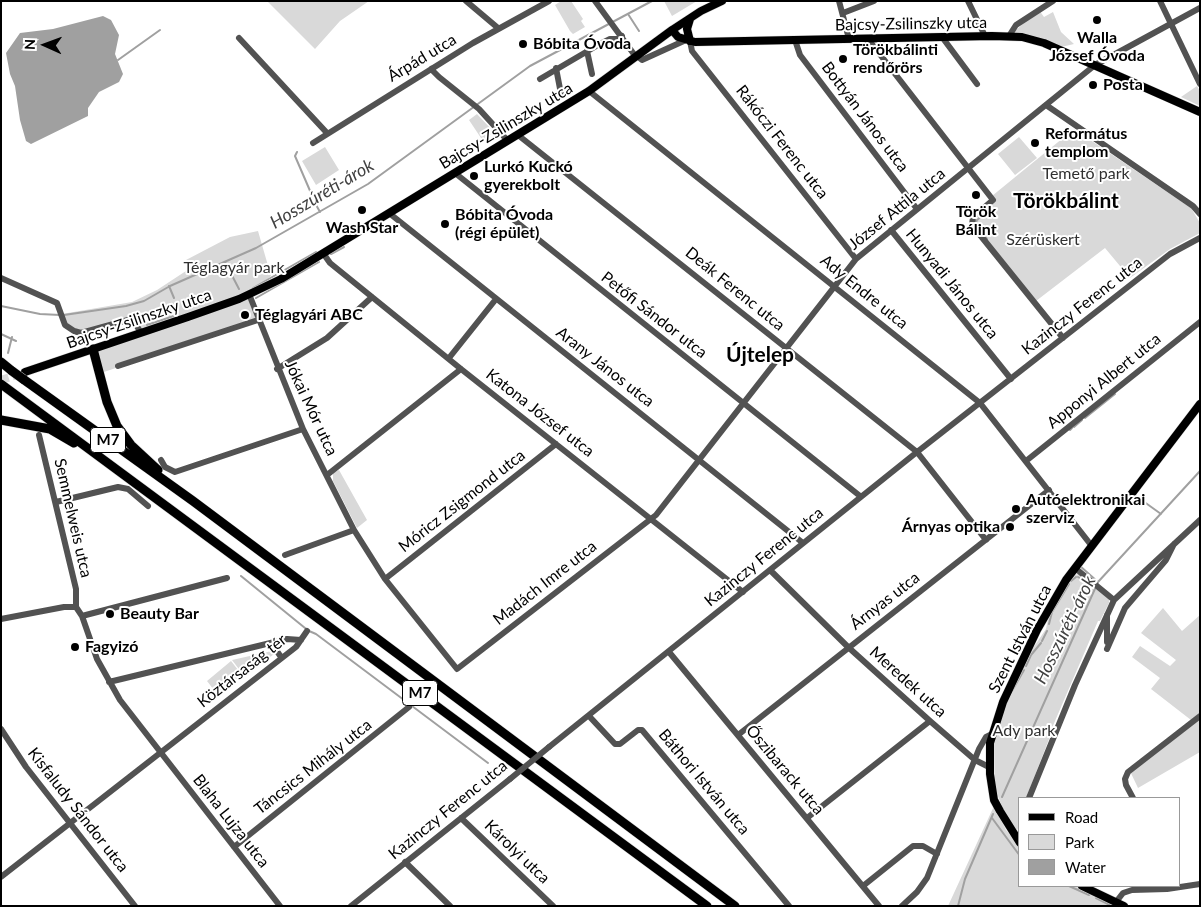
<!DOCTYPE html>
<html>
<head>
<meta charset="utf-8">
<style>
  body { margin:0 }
  #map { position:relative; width:1201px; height:907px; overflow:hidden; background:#fff; font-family:Lato,sans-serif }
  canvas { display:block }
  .frame { position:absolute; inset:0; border:2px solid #000; pointer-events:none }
  .legend { position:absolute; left:1018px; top:797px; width:162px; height:90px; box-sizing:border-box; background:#fff; border:1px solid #999; margin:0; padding:6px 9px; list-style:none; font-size:15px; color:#000 }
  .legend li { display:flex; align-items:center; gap:10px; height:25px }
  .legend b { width:25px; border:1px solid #999 }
  .north { position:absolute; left:20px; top:20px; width:50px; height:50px; -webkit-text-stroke:4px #fff; paint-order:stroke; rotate:272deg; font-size:14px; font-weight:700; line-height:20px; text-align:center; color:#000 }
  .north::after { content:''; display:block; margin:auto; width:18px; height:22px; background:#000; clip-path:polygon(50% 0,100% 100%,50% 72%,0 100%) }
</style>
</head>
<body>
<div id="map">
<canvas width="1201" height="907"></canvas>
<div class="frame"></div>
<ul class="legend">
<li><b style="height:6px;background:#000"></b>Road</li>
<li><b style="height:14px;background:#d9d9d9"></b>Park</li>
<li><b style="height:14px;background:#a0a0a0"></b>Water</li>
</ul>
<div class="north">N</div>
</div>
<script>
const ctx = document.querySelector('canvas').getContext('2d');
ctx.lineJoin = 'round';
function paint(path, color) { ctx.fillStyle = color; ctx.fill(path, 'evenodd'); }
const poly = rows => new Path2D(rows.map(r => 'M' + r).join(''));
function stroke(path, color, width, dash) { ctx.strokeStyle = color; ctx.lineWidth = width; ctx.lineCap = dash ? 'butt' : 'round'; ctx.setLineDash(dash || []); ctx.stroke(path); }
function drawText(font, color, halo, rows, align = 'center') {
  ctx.font = font + ' Lato,sans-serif'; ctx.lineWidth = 4; ctx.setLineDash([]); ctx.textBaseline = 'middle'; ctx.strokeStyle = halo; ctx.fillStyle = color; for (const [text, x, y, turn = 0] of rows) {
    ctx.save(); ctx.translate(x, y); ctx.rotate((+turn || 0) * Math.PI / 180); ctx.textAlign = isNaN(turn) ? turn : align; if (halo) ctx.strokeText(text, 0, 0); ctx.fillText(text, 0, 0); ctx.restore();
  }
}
paint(poly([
  [267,1,369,1,340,21,315,49],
  [561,1,571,1,583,19,581,21,585,27,573,34,570,31,555,5],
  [664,1,697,1,672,16],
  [1039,10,1044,17,1053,12,1061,32,1074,44,1057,48,1009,36],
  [1197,86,1200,91,1200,106,1181,97],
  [477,114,494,132,483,141,469,120],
  [1074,129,1191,208,1200,223,1200,233,1170,249,1130,278,1105,248,1036,301,974,225,976,217,992,196],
  [1019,137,1037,158,1015,175,998,154],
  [325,147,339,170,316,185,302,161],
  [258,231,271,276,249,294,258,320,101,373,93,349,140,333,132,321,81,333,69,329,62,314,132,302,157,290,189,269,186,260,230,237],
  [339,470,367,520,357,528,333,481,333,473],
  [1078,574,1109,598,1109,603,1100,621,1098,621,1052,728,1053,729,1026,798,1020,798,1020,823,1016,833,1005,815,995,788,994,742,1005,702,1031,651,1046,629,1049,615,1072,576],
  [1163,608,1182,631,1200,615,1200,712,1191,720,1200,718,1200,752,1138,788,1129,769,1191,720,1151,689,1160,678,1132,657,1140,646,1170,666,1176,660,1141,633],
  [272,651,274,654,245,677,232,660],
  [231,661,242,675,217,694,207,681],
  [994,806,1006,830,1020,847,1020,886,1075,886,1117,906,948,906]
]), '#d9d9d9');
paint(poly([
  [103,16,111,20,119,35,115,54,123,74,119,82,99,92,88,108,88,116,31,144,26,141,20,120,15,86,10,74,6,53,20,33,53,29]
]), '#a0a0a0');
stroke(poly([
  [628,14,639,31],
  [118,60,160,30],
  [297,152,295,156,314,200],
  [315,203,320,212],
  [987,239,976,221,990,208],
  [331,254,344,247],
  [225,262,239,289],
  [169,286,174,298],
  [253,288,316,252],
  [256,298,319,262],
  [1,306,40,314,60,315],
  [64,315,126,306,144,301,170,286,256,248,368,184,530,66,652,1],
  [147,325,174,316,177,310,176,303],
  [1,334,16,341],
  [8,353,12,337],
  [1085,418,1115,394],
  [1074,427,1082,420],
  [1070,430,1072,428],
  [1136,496,1161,514],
  [1080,566,1098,582],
  [241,576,305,628],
  [1078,577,1085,581],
  [1071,581,1076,577],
  [1049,624,1052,612,1069,584],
  [309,631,316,634,488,763],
  [1042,641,1047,631],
  [1026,666,1031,655,1041,643],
  [1012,691,1024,670],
  [1002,797,1098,582,1200,471],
  [992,818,1020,856],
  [1069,886,1089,895],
  [1096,898,1112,906],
  [958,906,965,879,993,814]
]), '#a0a0a0', 2);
stroke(poly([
  [1,380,20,374]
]), '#d9d9d9', 8, [8, 4]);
const major = poly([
  [690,19,687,29,690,41],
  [672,30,678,37,695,42,992,36,1022,37,1044,43,1200,112],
  [25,372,188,317,239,299,281,279,589,91,672,30,701,11,722,1],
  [1020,843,1000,811,994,800,990,774,990,743,1003,702,1037,630,1066,580,1200,404],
  [1082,886,1124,906]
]);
const highway = poly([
  [93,349,107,402,117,426,131,445,158,470],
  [1,362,12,371],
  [23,379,193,501,735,906],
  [1,384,707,906],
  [1,420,50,429,74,443]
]);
stroke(major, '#dbdbdb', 9);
stroke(highway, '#dbdbdb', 10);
stroke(poly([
  [466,1,498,28],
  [595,1,636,57],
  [839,1,849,39],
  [968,1,985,36],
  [1160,1,1200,84],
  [843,13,874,1],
  [1009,36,1016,25,1053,1],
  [942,37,977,84],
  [239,38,327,133],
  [868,39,993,200,973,217,972,225,1063,338],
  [795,40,800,55,917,209],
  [690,41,692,51,856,259],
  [587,51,592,74],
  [637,56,642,60,686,40],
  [556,68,561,94],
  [431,69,439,77,479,109,508,141],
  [540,79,598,45,610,39,618,39,622,36],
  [589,91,980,403,1091,545],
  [1046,105,1193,206,1200,214],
  [518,135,917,452,986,540],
  [313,143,473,43,549,1],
  [455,173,860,496],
  [389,213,803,543],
  [891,230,1011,379],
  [323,253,330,263,461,369,743,592],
  [1,278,57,303,65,325,74,331,81,333,128,320,135,323,141,333],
  [249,294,303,429,354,530,385,579,457,669,656,515,856,259,1095,65,1200,8],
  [449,358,496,299],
  [118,366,258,320],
  [277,369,327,338,372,297],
  [39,435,76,589,76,607],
  [161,460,165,467,175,472,303,429],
  [1026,461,1200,322],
  [327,475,461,369],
  [56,502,118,487,128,489,148,506],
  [285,555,354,530],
  [1075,568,1114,600],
  [770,570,848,647,930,721,975,760,989,767],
  [385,579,556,444],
  [76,607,82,616,97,659,120,700,280,906],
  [1107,615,1107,642],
  [82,616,227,578],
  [1,619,64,607,76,607],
  [272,644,281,657],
  [1107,649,1125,608,1166,560,1174,544],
  [669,652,879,906],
  [109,682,287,639,301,640],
  [589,716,615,744,620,744,638,730,642,730,789,906],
  [1,729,26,767,135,906],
  [738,735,1049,490],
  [549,747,917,452,1170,254,1200,238],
  [1029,798,1075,685,1114,600,1200,520],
  [1133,798,1126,785,1125,779,1128,772,1200,716],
  [461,818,553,906],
  [807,818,930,721],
  [234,847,409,707],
  [405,862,450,906],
  [1,877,296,647,307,631],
  [863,886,913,846,923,846,937,854],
  [1116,902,1123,893,1132,890,1167,889,1200,884],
  [351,906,510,779],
  [902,906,917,892,927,878,979,749,986,737,992,734]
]), '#525252', 6);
stroke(major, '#000', 8);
stroke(highway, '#000', 9);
const highwayBridge = poly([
  [12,371,23,379]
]);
stroke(highwayBridge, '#dbdbdb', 10, []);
stroke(poly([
  [510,779,549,747]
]), '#525252', 6);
stroke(highwayBridge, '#000', 9);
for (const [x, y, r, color] of [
  [1097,20,5,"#000"],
  [523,44,5,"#000"],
  [843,59,5,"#000"],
  [1093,85,5,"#000"],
  [1035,143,5,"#000"],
  [474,176,5,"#000"],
  [976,195,5,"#000"],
  [362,210,5,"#000"],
  [445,224,5,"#000"],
  [245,315,5,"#000"],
  [1016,509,5,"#000"],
  [1010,527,5,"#000"],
  [110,614,5,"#000"],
  [75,647,5,"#000"]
]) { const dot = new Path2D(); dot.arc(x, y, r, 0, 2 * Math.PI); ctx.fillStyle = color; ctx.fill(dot); stroke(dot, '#fff', 2); }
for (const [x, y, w] of [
  [108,440,35],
  [420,693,35]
]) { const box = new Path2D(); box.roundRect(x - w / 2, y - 12.5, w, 25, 4); ctx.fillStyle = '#fff'; ctx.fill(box); stroke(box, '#000', 1); }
drawText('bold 15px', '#000', null, [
  ["M7",108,440],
  ["M7",420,693]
]);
drawText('16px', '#000', '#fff', [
  ["Bajcsy-Zsilinszky utca",911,24,-1],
  ["Árpád utca",422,58,-31],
  ["Bottyán János utca",865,117,53],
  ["Bajcsy-Zsilinszky utca",506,126,-31],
  ["Rákóczi Ferenc utca",782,142,52],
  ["József Attila utca",897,209,-39],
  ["Hunyadi János utca",952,284,51],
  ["Deák Ferenc utca",735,289,39],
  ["Ady Endre utca",864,292,39],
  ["Kazinczy Ferenc utca",1082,306,-38],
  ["Petőfi Sándor utca",654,315,38],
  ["Bajcsy-Zsilinszky utca",139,319,-19],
  ["Arany János utca",605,367,38],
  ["Apponyi Albert utca",1104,381,-39],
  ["Jókai Mór utca",311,408,65],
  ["Katona József utca",540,413,38],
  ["Móricz Zsigmond utca",462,501,-38],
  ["Semmelweis utca",73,518,77],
  ["Kazinczy Ferenc utca",764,557,-39],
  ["Madách Imre utca",545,583,-38],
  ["Árnyas utca",885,601,-38],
  ["Szent István utca",1020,639,-63],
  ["Köztársaság tér",242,671,-38],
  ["Meredek utca",908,682,42],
  ["Táncsics Mihály utca",313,767,-38],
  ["Őszibarack utca",785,770,50],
  ["Báthori István utca",704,782,50],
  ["Kisfaludy Sándor utca",78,810,52],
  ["Kazinczy Ferenc utca",448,810,-39],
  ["Blaha Lujza utca",231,821,52],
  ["Károlyi utca",517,852,44]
]);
drawText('bold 16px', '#000', '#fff', [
  ["Walla",1097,38,"center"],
  ["József Óvoda",1097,56,"center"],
  ["Bóbita Óvoda",533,44],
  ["Törökbálinti",853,50],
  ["rendőrörs",853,68],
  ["Posta",1103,85],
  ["Református",1045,134],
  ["templom",1045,152],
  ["Lurkó Kuckó",484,167],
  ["gyerekbolt",484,185],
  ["Török",976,212,"center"],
  ["Bálint",976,230,"center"],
  ["Bóbita Óvoda",455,215],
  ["(régi épület)",455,233],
  ["Wash Star",362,228,"center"],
  ["Téglagyári ABC",255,315],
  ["Autóelektronikai",1026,500],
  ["szerviz",1026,518],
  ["Árnyas optika",1000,527,"right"],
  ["Beauty Bar",120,614],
  ["Fagyizó",85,647]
], 'left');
drawText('16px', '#303030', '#fff', [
  ["Temető park",1086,174],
  ["Szérüskert",1043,240],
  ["Téglagyár park",234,268],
  ["Ady park",1024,731]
]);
drawText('italic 18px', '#414141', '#fff', [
  ["Hosszúréti-árok",322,194,-31],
  ["Hosszúréti-árok",1065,630,-64]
]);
drawText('bold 21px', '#000', '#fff', [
  ["Törökbálint",1066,201],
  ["Újtelep",760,355]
]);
</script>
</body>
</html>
